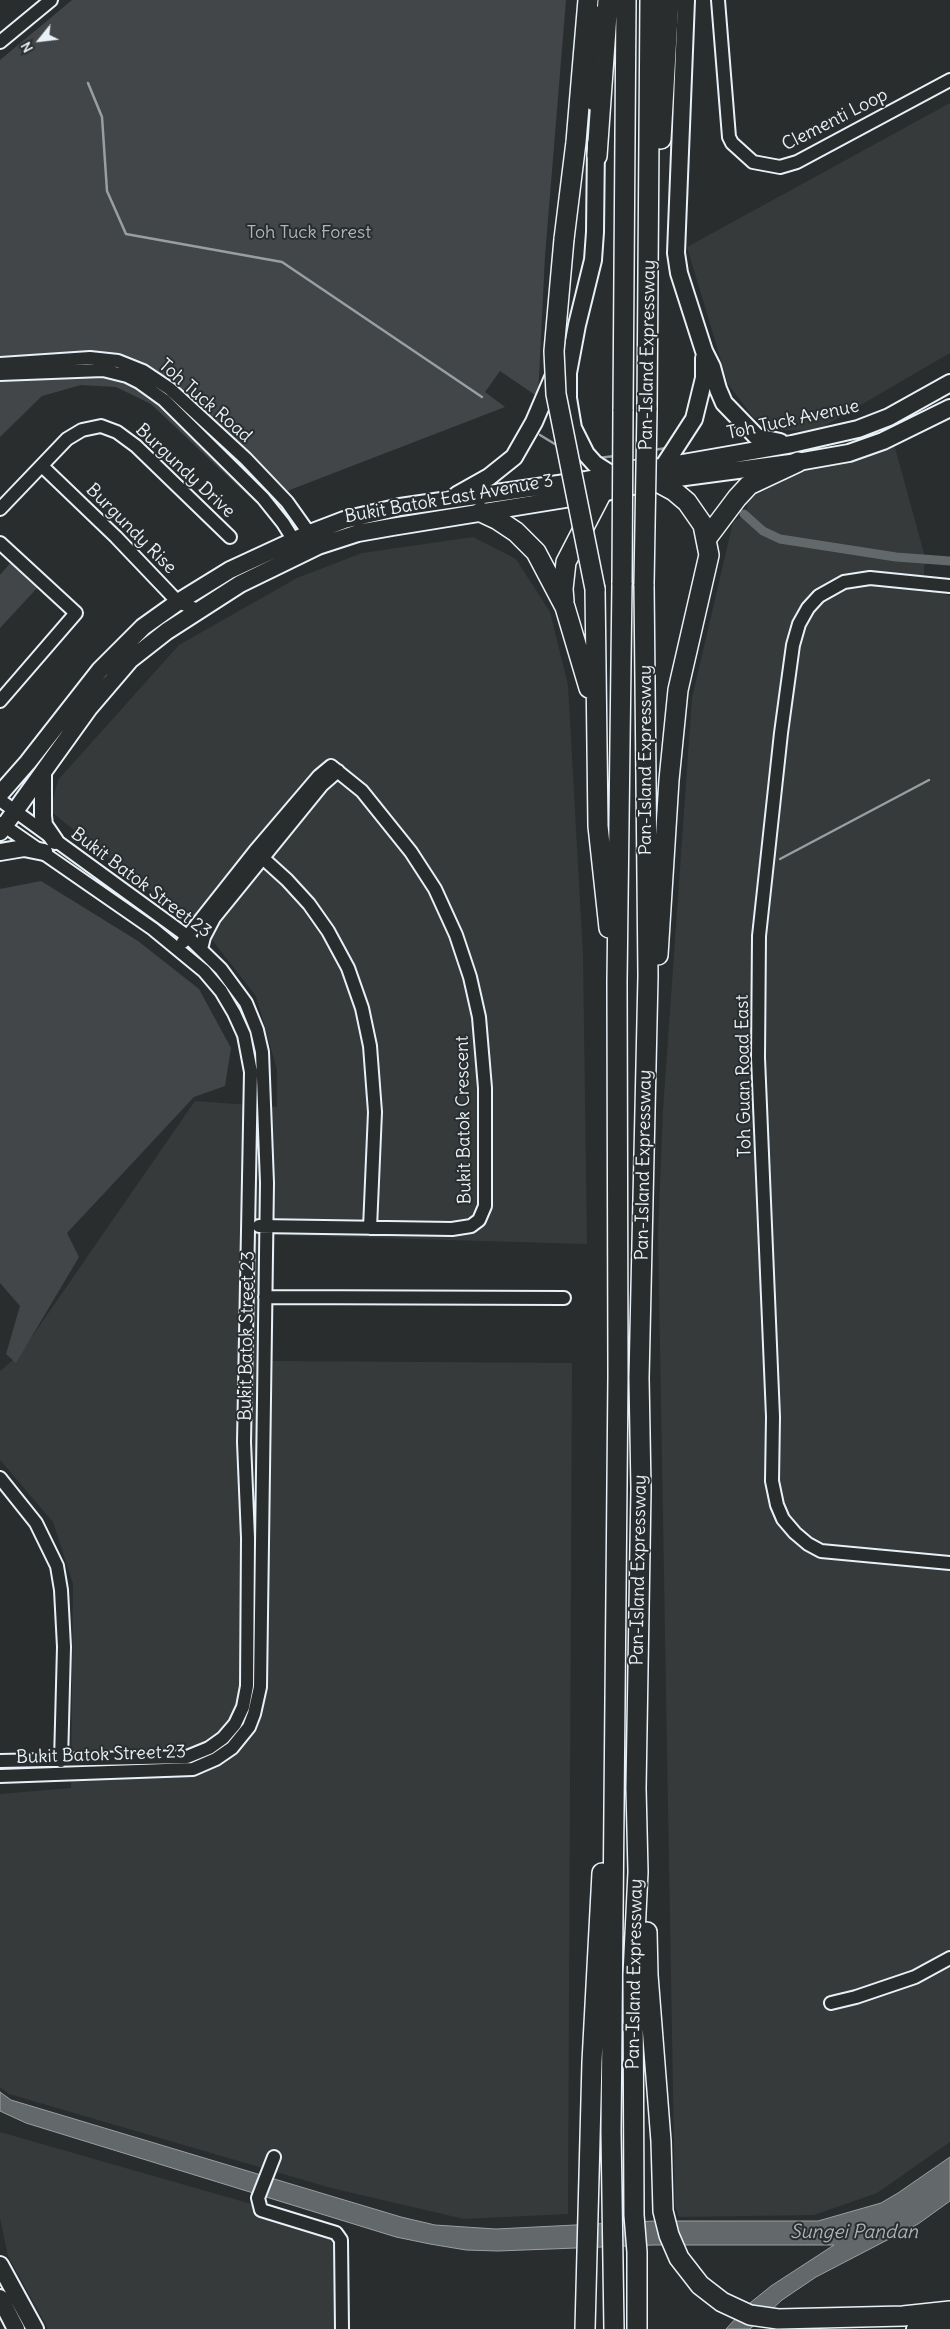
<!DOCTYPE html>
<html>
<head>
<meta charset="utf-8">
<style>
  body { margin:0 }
  #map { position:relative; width:950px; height:2329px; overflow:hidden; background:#2a2d2e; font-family:Delius,sans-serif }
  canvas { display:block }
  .north { position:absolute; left:15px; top:15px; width:50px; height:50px; -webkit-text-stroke:4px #2a2d2e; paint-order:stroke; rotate:241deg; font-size:14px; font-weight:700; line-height:20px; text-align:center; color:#e8f1f8 }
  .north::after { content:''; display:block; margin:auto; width:18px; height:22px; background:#e8f1f8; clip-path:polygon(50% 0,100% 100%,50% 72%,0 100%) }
</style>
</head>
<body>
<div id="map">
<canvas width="950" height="2329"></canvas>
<div class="north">N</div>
</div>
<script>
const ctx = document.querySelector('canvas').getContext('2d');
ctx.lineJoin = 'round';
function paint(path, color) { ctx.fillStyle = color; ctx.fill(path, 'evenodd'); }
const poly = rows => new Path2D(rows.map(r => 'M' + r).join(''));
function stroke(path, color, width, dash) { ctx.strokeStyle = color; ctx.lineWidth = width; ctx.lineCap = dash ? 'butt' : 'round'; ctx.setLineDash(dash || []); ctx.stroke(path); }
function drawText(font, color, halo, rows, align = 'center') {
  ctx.font = font + ' Delius,sans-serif'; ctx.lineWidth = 4; ctx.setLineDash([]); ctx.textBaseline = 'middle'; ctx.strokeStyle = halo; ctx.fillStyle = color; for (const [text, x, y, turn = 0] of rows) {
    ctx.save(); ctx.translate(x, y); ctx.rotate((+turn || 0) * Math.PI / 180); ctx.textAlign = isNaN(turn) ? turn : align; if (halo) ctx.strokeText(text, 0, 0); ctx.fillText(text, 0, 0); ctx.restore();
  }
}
paint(poly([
  [950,103,950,353,816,431,778,430,753,417,728,384,687,247],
  [894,444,925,557,923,589,950,596,950,2142,877,2193,814,2215,679,2217,675,2206,658,1233,663,1110,692,698,733,522,747,514,748,496,772,478],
  [473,537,516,559,550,612,568,685,583,955,587,1244,275,1235,273,1361,572,1363,568,2214,464,2219,331,2188,9,2094,0,2087,0,1794,71,1788,73,1584,53,1522,0,1460,0,1371,20,1354,195,1101,277,1107,277,1070,256,996,209,936,50,811,58,780,179,645,297,578,362,553],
  [0,2132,346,2231,347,2329,48,2329,8,2256,0,2218]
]), '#363a3b');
paint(poly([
  [72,0,566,0,545,256,538,397,500,371,485,392,505,407,256,503,151,404,116,387,81,385,42,396,0,437,0,60],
  [12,561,39,586,0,628,0,575],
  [41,881,138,941,199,989,231,1048,225,1086,194,1097,67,1233,79,1257,16,1363,6,1354,20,1306,0,1283,0,889]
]), '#424648');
const water = poly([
  [0,2092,11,2100,401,2217,435,2225,496,2229,654,2221,818,2221,881,2203,898,2193,950,2157,950,2201,918,2224,816,2277,782,2300,750,2329,726,2329,750,2303,771,2286,834,2245,654,2245,498,2251,466,2250,430,2244,396,2237,26,2123,0,2111,0,2092]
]);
paint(water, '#63686b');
stroke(water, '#989fa3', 1);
stroke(poly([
  [88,83,102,117,107,191,126,234,282,262,482,397],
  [540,435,558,446],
  [653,450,667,448],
  [598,458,615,456],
  [780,859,929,780]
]), '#989fa3', 2.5);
stroke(poly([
  [744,514,763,531,780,539,896,557,950,561]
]), '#63686b', 9);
const minor = poly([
  [718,0,729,137,732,143,753,162,780,167,797,162,950,80],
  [0,42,51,0],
  [0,364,90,358,118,361,143,371,170,389,246,459,287,502,314,540],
  [0,374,103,370,127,376,139,382,164,400,263,498,283,523,298,547],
  [42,466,116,537,178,602,198,610],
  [0,509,67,439,82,430,101,426,117,432,136,446,230,537],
  [0,543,76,613,0,701],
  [950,586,870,578,844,582,819,596,808,608,799,624,793,645,781,733,759,936,758,1058,773,1417,772,1481,777,1505,783,1519,795,1533,808,1544,821,1551,950,1563],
  [0,800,187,936,221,969,232,984,246,1003,257,1030,262,1052,267,1183,260,1687,254,1714,249,1727,232,1748,216,1759,193,1769,0,1776],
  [0,823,153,929,204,971,221,991,234,1013,244,1035,251,1072,244,1442,248,1538,247,1686,243,1707,235,1724,223,1738,209,1748,187,1757,0,1761],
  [255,851,287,880,309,904,328,931,348,968,362,1008,370,1046,375,1112,370,1228],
  [183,942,255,851,319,776,331,766,362,791,411,852,435,889,456,935,470,977,479,1017,485,1088,485,1206,479,1220,471,1226,452,1229,259,1226],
  [201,949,204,937,214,918,322,785,338,771],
  [265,1297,564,1298],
  [0,1478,36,1523,57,1566,61,1590,64,1647,61,1761],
  [831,2003,856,1997,915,1977,950,1958],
  [274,2157,258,2198,261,2210,336,2233,341,2240,342,2329]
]);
const major = poly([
  [686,0,676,253,679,273,704,351,712,367,718,389,724,403,757,437,780,442],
  [593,102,595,14],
  [596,144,595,232,593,260,577,325,568,373,568,398,573,428,586,454,595,464,617,478],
  [661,470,694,419,704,378,704,358],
  [457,495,489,477,514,457,534,422,555,373],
  [43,773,43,816,44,825,55,841],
  [0,794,28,762,100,670,143,627,178,602,230,570,310,533,344,520,400,507,586,480,792,444,858,429,889,417,950,383],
  [0,832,89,708,130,660,167,631,240,584,318,546,358,533,392,527,602,493,655,481,798,462,849,453,883,441,950,408],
  [0,852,24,848,44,852],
  [0,2265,35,2329],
  [0,2298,16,2329],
  [915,2329,950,2322]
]);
const highway = poly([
  [661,139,669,0],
  [597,156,608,0],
  [564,239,576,142,588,0],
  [647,410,650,0],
  [623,411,626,0],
  [635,470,674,491,687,502,703,525,709,555,678,690,669,780,658,955],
  [481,512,498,520,516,532,536,552,565,607,589,688],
  [707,538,737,498,749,485,798,462],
  [595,589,598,826,609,928],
  [564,601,563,589,566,562,611,475],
  [647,1932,648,1975,661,2141,663,2211,669,2235,679,2258,700,2285,722,2302,750,2315,778,2319,903,2316,950,2311],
  [585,2329,592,2062,602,1873],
  [614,2329,611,2131,618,1375,617,981,622,583],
  [637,2329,637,2252,634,2215,633,1975,638,1872,636,1788,641,1489,639,1378,648,976,644,584]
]);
stroke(minor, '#e8f1f8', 16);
stroke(major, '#e8f1f8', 20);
stroke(highway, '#e8f1f8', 22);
stroke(minor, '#2a2d2e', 12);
stroke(major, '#2a2d2e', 16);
stroke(highway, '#2a2d2e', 19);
const highwayBridge = poly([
  [564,239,554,351,556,394,595,589],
  [622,583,623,411],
  [644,584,647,410]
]);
stroke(highwayBridge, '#e8f1f8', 22, []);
stroke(highwayBridge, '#2a2d2e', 19);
drawText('18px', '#e8f1f8', '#2a2d2e', [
  ["Clementi Loop",835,120,-27],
  ["Pan-Island Expressway",648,355,-89],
  ["Toh Tuck Road",205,401,41],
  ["Toh Tuck Avenue",793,420,-12],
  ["Burgundy Drive",185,471,43],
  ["Bukit Batok East Avenue 3",449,499,-10],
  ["Burgundy Rise",131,529,45],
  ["Pan-Island Expressway",646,760,-90],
  ["Bukit Batok Street 23",141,883,37],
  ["Toh Guan Road East",744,1076,-91],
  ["Bukit Batok Crescent",464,1120,-91],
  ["Pan-Island Expressway",644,1165,-89],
  ["Bukit Batok Street 23",247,1336,-89],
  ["Pan-Island Expressway",639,1570,-89],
  ["Bukit Batok Street 23",101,1755,-2],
  ["Pan-Island Expressway",635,1974,-89]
]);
drawText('18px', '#aeb5ba', '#2a2d2e', [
  ["Toh Tuck Forest",309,233]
]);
drawText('italic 19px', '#acb3b9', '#2a2d2e', [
  ["Sungei Pandan",854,2233]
]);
</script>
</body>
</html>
